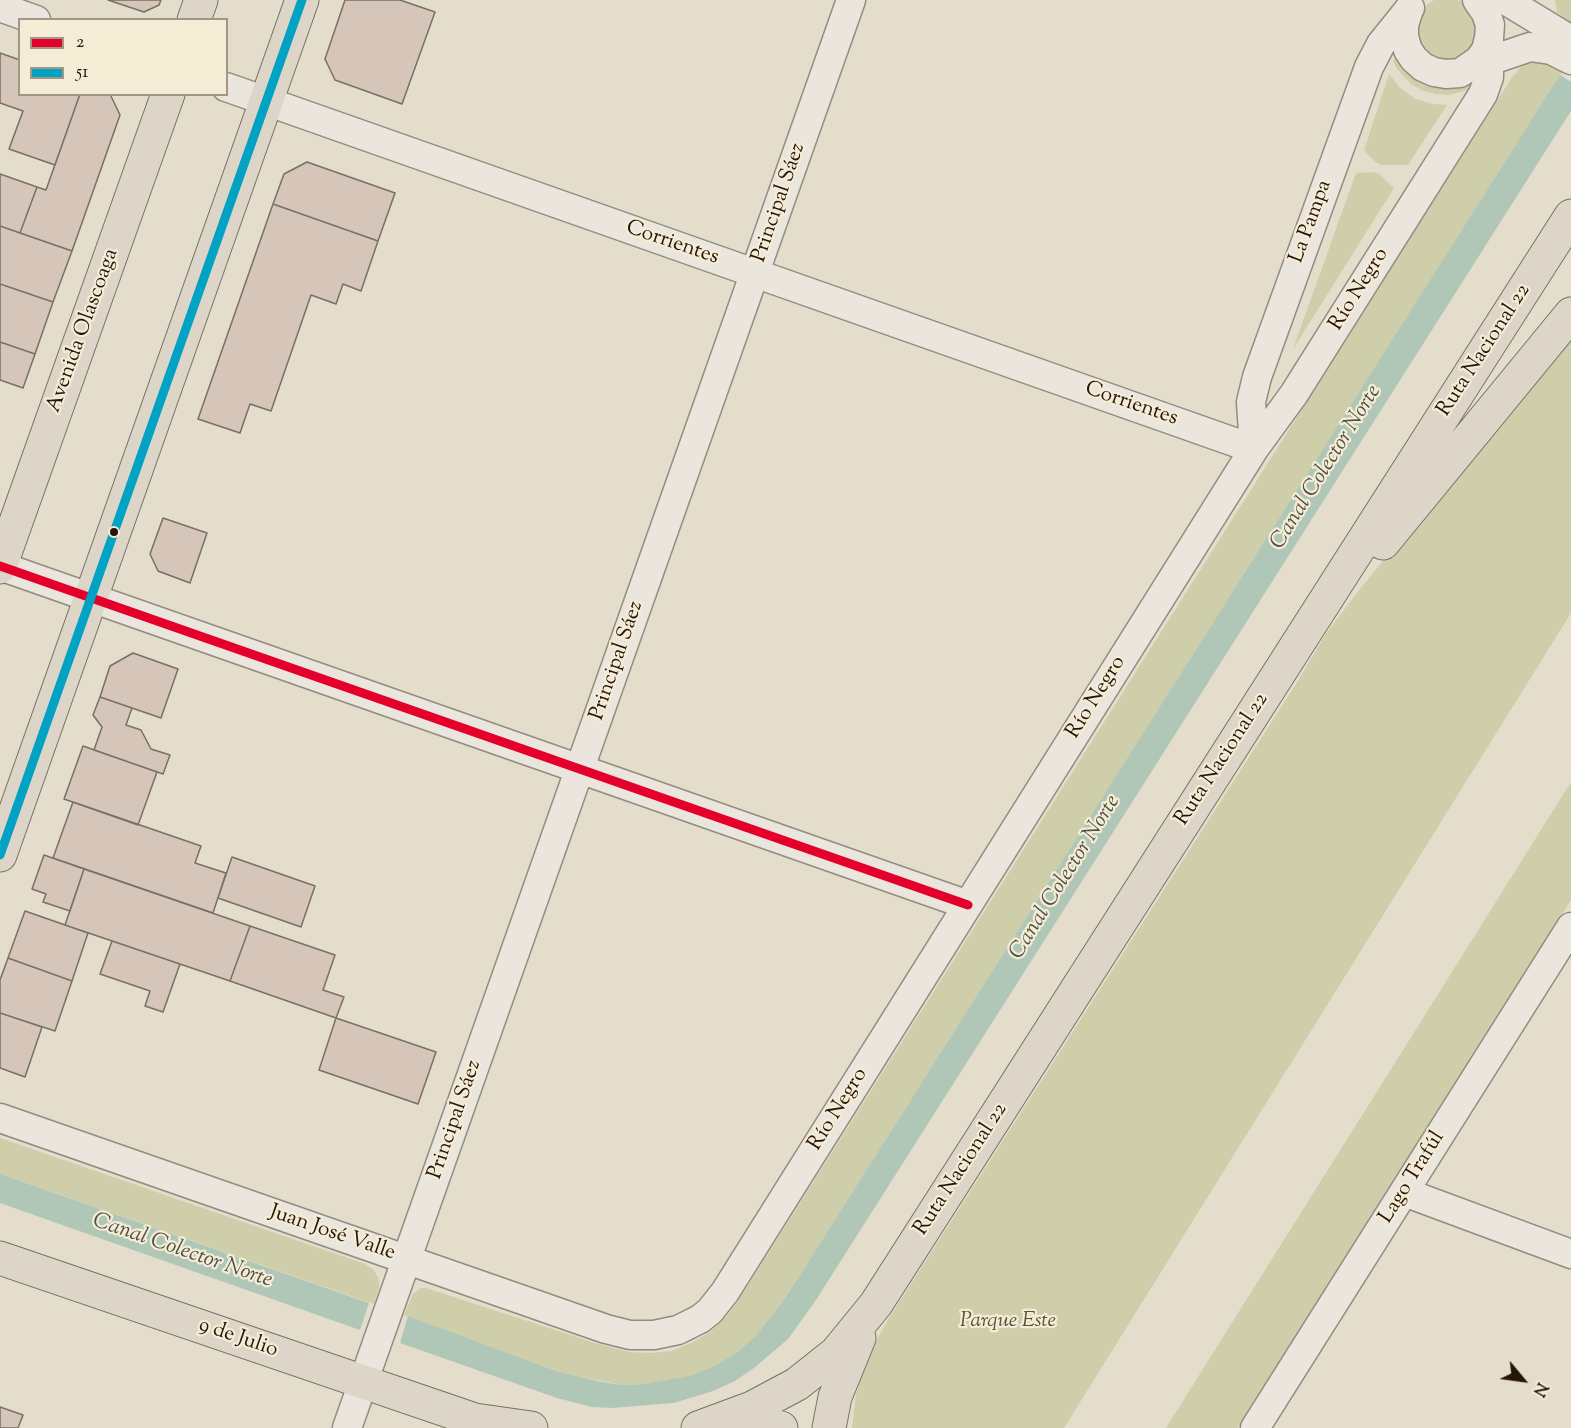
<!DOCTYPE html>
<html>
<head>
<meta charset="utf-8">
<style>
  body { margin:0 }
  #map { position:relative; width:1571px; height:1428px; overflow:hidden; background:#e5ddcb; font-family:"Sorts Mill Goudy",serif }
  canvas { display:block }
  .legend { position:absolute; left:18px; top:18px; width:210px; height:78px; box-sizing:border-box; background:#f5ecd6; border:2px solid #a29685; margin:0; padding:8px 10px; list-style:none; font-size:18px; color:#25140b }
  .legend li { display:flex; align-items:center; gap:12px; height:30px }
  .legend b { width:30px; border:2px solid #a29685 }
  .north { position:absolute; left:1493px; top:1350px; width:60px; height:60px; -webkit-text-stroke:4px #f5ecd6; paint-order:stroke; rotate:119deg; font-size:16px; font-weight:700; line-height:24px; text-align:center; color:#25140b }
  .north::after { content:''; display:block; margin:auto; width:21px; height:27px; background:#25140b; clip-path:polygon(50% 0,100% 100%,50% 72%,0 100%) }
</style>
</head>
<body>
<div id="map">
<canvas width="1571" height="1428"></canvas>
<ul class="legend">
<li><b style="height:8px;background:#e4002b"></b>2</li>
<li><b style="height:8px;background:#02a2c4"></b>51</li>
</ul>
<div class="north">N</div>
</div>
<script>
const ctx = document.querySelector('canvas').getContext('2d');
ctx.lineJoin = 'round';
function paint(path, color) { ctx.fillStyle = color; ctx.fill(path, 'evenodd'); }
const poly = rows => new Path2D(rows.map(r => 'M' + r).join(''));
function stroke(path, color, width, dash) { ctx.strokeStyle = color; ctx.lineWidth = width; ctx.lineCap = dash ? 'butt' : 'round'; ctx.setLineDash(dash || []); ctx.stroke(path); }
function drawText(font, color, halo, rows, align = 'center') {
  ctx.font = font + ' "Sorts Mill Goudy",serif'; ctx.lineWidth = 4.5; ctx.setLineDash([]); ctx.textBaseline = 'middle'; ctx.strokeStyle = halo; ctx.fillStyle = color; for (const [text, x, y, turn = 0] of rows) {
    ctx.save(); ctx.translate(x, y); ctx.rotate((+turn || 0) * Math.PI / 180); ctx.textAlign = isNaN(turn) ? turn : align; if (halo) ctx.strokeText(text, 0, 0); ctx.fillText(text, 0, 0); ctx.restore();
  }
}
paint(poly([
  [1434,0,1459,0,1468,4,1475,13,1476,46,1451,64,1423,53,1414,25,1418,15,1425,6],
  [1555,0,1571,0,1571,24,1557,12],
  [1398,50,1416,79,1423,84,1448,88,1472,82,1471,89,1449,95,1436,94,1423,91,1411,84,1397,69,1393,61],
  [1538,58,1565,68,786,1297,755,1337,736,1353,716,1365,693,1375,644,1384,623,1385,580,1377,556,1371,404,1315,413,1294,421,1288,426,1288,595,1343,630,1352,650,1353,671,1351,691,1343,710,1332,725,1318,738,1301,1512,77,1524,64],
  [1389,74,1400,88,1416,99,1432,104,1447,105,1408,165,1381,165,1373,160,1364,150],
  [1371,172,1378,173,1394,188,1293,349,1356,173],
  [1571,330,1571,613,1064,1428,852,1428,856,1394,863,1371,871,1350,889,1318,1296,684,1325,635,1356,594],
  [1571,782,1571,900,1238,1428,1166,1428],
  [0,1138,365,1264,374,1270,379,1280,379,1287,374,1304,0,1174]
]), '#ceceab');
paint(poly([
  [1560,75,1571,82,1571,111,816,1300,788,1339,754,1368,735,1381,713,1391,674,1403,612,1408,592,1407,557,1398,400,1343,408,1316,556,1371,601,1382,623,1385,644,1384,693,1375,716,1365,736,1353,755,1337,786,1297],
  [0,1174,369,1303,360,1330,0,1203]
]), '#b0c7b8');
const building = poly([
  [108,0,161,0,159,5,144,12,108,0],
  [345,0,400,0,435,12,402,104,335,80,325,59,345,0],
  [0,53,20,60,20,94,80,94,55,165,9,149,23,111,0,103,0,53],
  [80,94,110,94,120,115,72,251,20,233,37,187,46,190,80,94],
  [307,162,395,193,378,241,273,204,284,174,307,162],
  [0,174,37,187,20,233,0,226,0,174],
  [273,204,378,241,361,291,343,284,336,304,311,295,271,411,250,404,240,433,198,419,273,204],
  [0,226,72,251,53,302,0,284,0,226],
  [0,284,53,302,35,354,0,342,0,284],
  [0,342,35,354,23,388,0,380,0,342],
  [163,518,207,533,190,583,158,571,150,554,163,518],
  [133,653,178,669,161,718,100,697,110,666,133,653],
  [100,697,132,708,126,725,141,730,151,749,170,755,163,774,94,750,102,727,93,715,100,697],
  [83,746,157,772,138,825,64,799,83,746],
  [73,802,201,846,195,863,226,873,213,913,53,858,73,802],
  [44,855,84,869,70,911,43,902,46,894,32,889,44,855],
  [232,857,315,886,301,927,218,898,232,857],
  [84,869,250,926,230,981,65,925,84,869],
  [25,911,88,933,72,981,8,958,25,911],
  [250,926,335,955,323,990,344,997,336,1018,230,981,250,926],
  [112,941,180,964,163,1012,145,1006,150,991,100,974,112,941],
  [8,958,72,981,55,1031,0,1013,0,980,8,958],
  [0,1013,42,1027,25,1077,0,1068,0,1013],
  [336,1018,436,1052,418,1104,319,1070,336,1018],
  [0,1407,23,1415,18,1428,0,1428,0,1407]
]);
paint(building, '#d6c5b9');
stroke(building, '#777066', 1.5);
const minor = poly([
  [1505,0,1571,40],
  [0,7,36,20],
  [1409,9,1404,25,1404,37,1408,50,1414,59,1423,67,1434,72,1446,74,1460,73,1479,60,1486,50,1489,38,1490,25,1486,13,1477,0],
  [1474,66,1530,47,1551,50,1571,60],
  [226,87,1254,449],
  [1254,449,1251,402,1257,377,1369,67,1381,44,1410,8],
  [0,566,968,905],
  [0,1118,606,1329,630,1335,654,1335,678,1330,700,1319,710,1311,725,1292,1254,449,1294,394,1483,94,1489,77,1489,38],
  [1404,1192,1571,1254],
  [347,1428,851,0],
  [1255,1428,1571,927]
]);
const major = poly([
  [194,20,201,0],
  [0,567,168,94],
  [0,855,302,0],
  [0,1258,475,1420,531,1428]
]);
const highway = poly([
  [1383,543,1571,314],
  [727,1419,749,1419,781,1428],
  [698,1428,752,1408,797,1384,836,1353,876,1304,1571,216],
  [829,1428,835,1397,859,1338]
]);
stroke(minor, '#928b80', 31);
stroke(major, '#777066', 35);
stroke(highway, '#777066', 35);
stroke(minor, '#eae6dd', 28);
stroke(major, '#ddd6c8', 33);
stroke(highway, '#ddd6c8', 33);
stroke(poly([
  [0,566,968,905]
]), '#e4002b', 9);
stroke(poly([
  [0,855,302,0]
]), '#02a2c4', 9);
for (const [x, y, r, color] of [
  [114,532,5,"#25140b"]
]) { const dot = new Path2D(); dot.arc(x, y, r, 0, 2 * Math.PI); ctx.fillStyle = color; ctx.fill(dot); stroke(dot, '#f5ecd6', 2); }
drawText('21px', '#25140b', '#f5ecd6', [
  ["Principal Sáez",780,203,-71],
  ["La Pampa",1312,222,-70],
  ["Corrientes",672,244,19],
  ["Río Negro",1360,290,-58],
  ["Avenida Olascoaga",84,331,-70],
  ["Ruta Nacional 22",1485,351,-57],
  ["Corrientes",1131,405,19],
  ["Principal Sáez",618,661,-71],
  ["Río Negro",1097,698,-58],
  ["Ruta Nacional 22",1223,760,-57],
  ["Río Negro",839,1110,-58],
  ["Principal Sáez",456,1120,-71],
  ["Ruta Nacional 22",962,1170,-57],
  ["Lago Trafúl",1413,1178,-58],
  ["Juan José Valle",332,1234,19],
  ["9 de Julio",238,1339,19]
]);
drawText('italic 21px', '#5a513a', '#f5ecd6', [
  ["Parque Este",1008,1322]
]);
drawText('italic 22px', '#4e5045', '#f5ecd6', [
  ["Canal Colector Norte",1327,468,-58],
  ["Canal Colector Norte",1066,878,-58],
  ["Canal Colector Norte",182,1252,19]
]);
</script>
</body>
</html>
